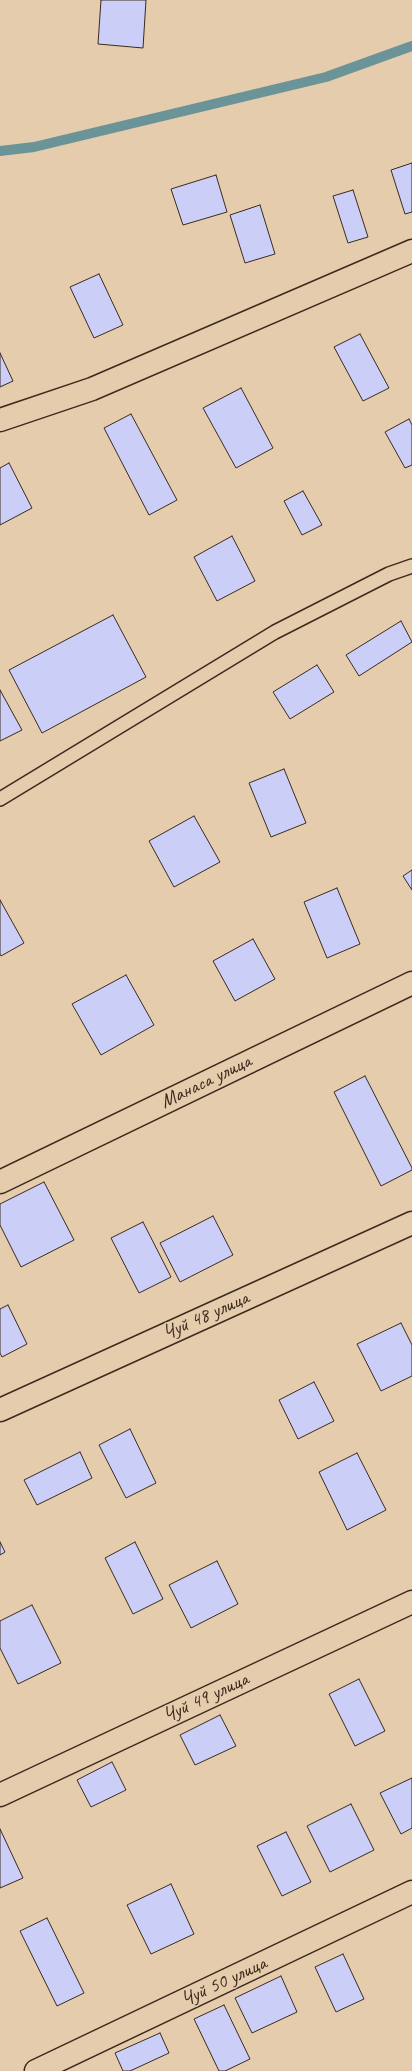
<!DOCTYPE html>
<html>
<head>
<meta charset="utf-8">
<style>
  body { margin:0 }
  canvas { display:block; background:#e5ccad }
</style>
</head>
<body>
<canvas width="412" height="2071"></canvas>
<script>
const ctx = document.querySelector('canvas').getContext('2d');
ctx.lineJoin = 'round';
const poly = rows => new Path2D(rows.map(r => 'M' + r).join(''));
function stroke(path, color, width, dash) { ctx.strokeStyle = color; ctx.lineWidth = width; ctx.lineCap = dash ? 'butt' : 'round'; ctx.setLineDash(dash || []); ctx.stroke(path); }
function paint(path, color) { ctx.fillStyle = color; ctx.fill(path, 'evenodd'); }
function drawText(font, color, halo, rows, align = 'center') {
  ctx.font = font + ' Caveat,sans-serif'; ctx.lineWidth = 3; ctx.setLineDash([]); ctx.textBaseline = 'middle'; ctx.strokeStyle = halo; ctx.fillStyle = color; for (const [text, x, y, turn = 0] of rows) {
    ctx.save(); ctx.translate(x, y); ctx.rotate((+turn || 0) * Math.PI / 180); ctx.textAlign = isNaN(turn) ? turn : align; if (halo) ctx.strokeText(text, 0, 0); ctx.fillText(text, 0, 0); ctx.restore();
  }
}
stroke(poly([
  [0,151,34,147,326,77,412,46]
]), '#6a9497', 10);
const building = poly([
  [101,0,146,0,143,48,98,44,101,0],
  [412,163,412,212,405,214,391,170,412,163],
  [216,175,227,212,183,225,171,189,216,175],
  [353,190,368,237,348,243,333,196,353,190],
  [260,205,275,254,245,263,230,215,260,205],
  [99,274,123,325,94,338,70,287,99,274],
  [360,334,389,388,363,401,334,347,360,334],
  [0,353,13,381,0,387,0,353],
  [241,388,273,448,236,468,203,408,241,388],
  [131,414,177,500,149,515,104,428,131,414],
  [409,419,412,425,412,465,405,468,385,432,409,419],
  [9,463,32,508,0,525,0,468,9,463],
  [303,491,322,525,302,535,284,501,303,491],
  [232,536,255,581,217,601,194,557,232,536],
  [113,615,146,677,42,733,9,670,113,615],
  [401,621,412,642,359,676,346,655,401,621],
  [317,665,334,692,290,719,273,692,317,665],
  [0,690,22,730,0,741,0,690],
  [284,769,306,823,271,837,249,783,284,769],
  [194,816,220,862,174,887,149,841,194,816],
  [412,870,412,890,403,876,412,870],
  [337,888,360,944,327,958,304,902,337,888],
  [0,900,24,943,1,956,0,954,0,900],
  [253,939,275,979,235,1001,213,961,253,939],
  [126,975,154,1025,101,1055,72,1004,126,975],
  [365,1076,412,1168,412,1170,381,1186,334,1092,365,1076],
  [44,1182,74,1240,21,1267,0,1225,0,1204,44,1182],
  [213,1216,233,1255,180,1282,160,1243,213,1216],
  [143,1222,171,1277,139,1293,111,1238,143,1222],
  [8,1305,27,1344,2,1357,0,1353,0,1309,8,1305],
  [401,1323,412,1345,412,1376,381,1391,357,1344,401,1323],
  [314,1382,334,1421,298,1439,279,1400,314,1382],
  [130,1429,156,1483,126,1498,99,1445,130,1429],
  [80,1452,92,1478,37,1505,24,1480,80,1452],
  [357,1453,386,1510,347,1530,319,1472,357,1453],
  [0,1542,5,1552,0,1555,0,1542],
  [135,1542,163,1599,133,1614,105,1558,135,1542],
  [217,1561,238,1604,191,1628,169,1585,217,1561],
  [32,1605,61,1663,18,1684,0,1648,0,1621,32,1605],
  [359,1679,385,1731,355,1746,329,1694,359,1679],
  [220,1715,236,1746,195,1765,180,1735,220,1715],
  [112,1762,126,1790,91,1807,77,1780,112,1762],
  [412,1778,412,1828,401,1834,380,1793,412,1778],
  [351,1804,374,1850,330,1872,307,1826,351,1804],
  [0,1829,23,1878,0,1888,0,1829],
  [286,1832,311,1882,282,1896,257,1846,286,1832],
  [171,1884,194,1934,151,1954,127,1905,171,1884],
  [47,1918,84,1993,57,2006,20,1931,47,1918],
  [343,1954,364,1999,336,2012,315,1967,343,1954],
  [281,1976,297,2012,252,2033,235,1998,281,1976],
  [224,2005,250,2059,225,2071,219,2071,194,2019,224,2005],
  [160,2033,169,2053,130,2071,123,2071,115,2053,160,2033]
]);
paint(building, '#cbcff8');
stroke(building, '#3b2a1e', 1);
const lane = poly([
  [0,799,275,632,389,574,412,566]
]);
const street = poly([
  [0,420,92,389,412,251],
  [0,1182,412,983],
  [0,1410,412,1223],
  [0,1795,412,1602],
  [36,2071,412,1892]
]);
stroke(lane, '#3b2a1e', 16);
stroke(street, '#3b2a1e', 25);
stroke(lane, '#e5ccad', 13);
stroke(street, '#e5ccad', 22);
drawText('20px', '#3b2a1e', '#e5ccad', [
  ["Манаса улица",206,1082,-26],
  ["Чуй 48 улица",206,1316,-24],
  ["Чуй 49 улица",206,1698,-25],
  ["Чуй 50 улица",224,1982,-25]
]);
</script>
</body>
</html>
